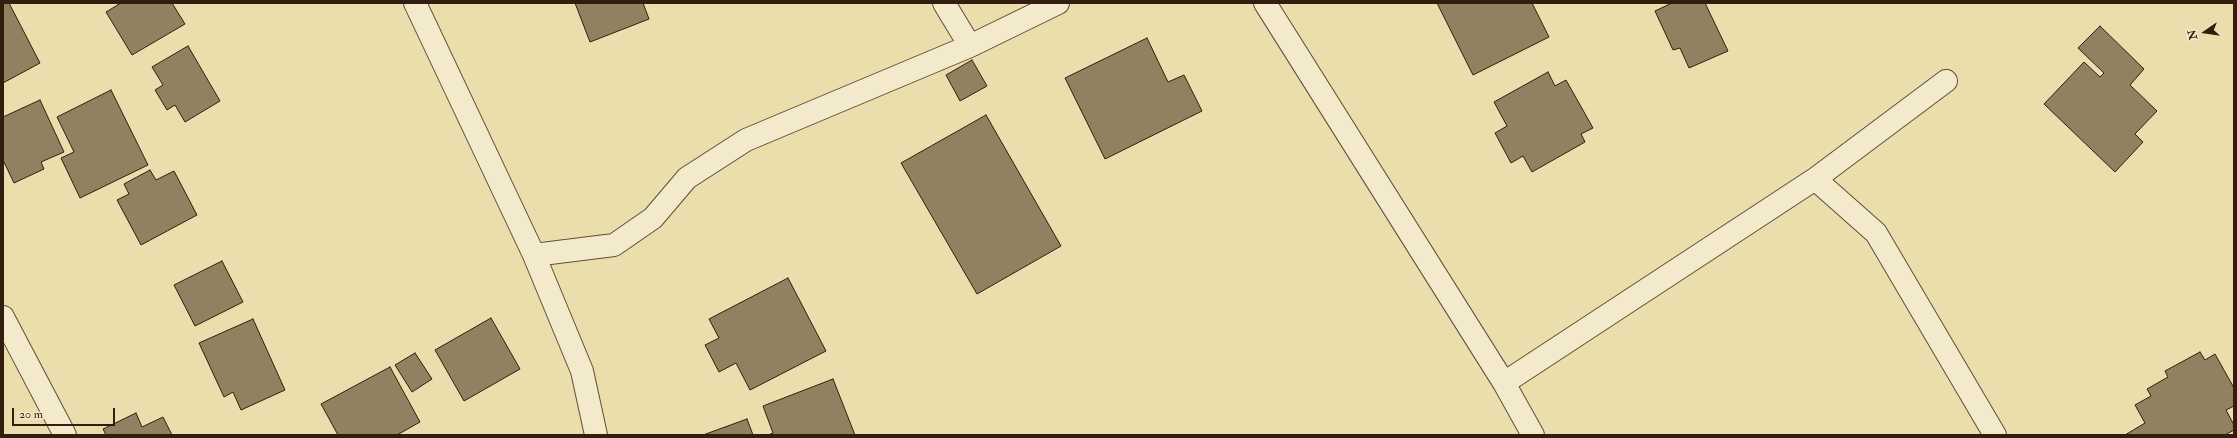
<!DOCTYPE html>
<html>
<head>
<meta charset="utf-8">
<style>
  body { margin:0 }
  #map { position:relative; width:2237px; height:438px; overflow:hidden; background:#ebdead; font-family:"IM FELL Double Pica",serif }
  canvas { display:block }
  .frame { position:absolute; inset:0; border:4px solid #321d0e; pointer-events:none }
  .north { position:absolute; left:2185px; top:12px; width:40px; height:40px; -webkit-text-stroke:3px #f2eaca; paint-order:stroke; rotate:257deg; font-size:11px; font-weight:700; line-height:16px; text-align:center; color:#321d0e }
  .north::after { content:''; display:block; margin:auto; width:14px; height:18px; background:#321d0e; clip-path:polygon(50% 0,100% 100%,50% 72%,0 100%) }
  .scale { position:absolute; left:12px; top:408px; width:103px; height:18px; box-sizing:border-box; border:2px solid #321d0e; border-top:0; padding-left:5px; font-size:12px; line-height:14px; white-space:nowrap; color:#321d0e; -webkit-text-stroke:3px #f2eaca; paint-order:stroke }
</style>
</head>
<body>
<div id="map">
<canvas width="2237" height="438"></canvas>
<div class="frame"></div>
<div class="north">N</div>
<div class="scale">20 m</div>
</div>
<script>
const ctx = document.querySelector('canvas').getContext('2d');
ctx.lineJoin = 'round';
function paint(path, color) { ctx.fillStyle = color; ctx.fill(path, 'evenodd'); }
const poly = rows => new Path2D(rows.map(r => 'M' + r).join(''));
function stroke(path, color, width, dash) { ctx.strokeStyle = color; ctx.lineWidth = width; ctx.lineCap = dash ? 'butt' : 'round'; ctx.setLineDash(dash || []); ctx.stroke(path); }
const building = poly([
  [3,3,9,3,40,63,3,83,3,3],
  [121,3,172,3,185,24,132,55,106,12,121,3],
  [575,3,643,3,649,19,590,42,575,3],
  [1437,3,1532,3,1549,37,1473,75,1437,3],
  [1672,3,1705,3,1728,51,1689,68,1680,48,1673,50,1655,11,1672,3],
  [2100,26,2144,69,2130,85,2157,111,2135,134,2143,142,2115,172,2044,104,2084,62,2100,77,2104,73,2078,48,2100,26],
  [1147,38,1168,82,1184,75,1202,111,1105,159,1065,78,1147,38],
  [188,46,220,101,185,122,175,105,167,110,155,90,163,85,152,67,188,46],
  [972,60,987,86,960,101,946,75,972,60],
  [1548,72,1555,86,1566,80,1593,128,1581,134,1585,142,1532,172,1523,156,1511,163,1495,133,1507,126,1494,102,1548,72],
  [111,90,148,165,80,198,61,158,74,152,57,117,111,90],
  [40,100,64,152,41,162,44,169,14,183,3,160,3,117,40,100],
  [986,115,1061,246,977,294,901,163,986,115],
  [150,170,156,180,174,171,197,215,141,245,117,200,129,194,124,184,150,170],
  [222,261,243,302,195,326,174,285,222,261],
  [788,278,826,351,750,390,736,363,719,372,705,345,719,338,709,319,788,278],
  [491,318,520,369,464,401,435,350,491,318],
  [253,319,285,390,241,410,233,392,224,397,199,343,253,319],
  [2200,352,2205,360,2215,354,2234,388,2234,406,2226,410,2234,425,2234,430,2225,435,2125,435,2145,423,2135,405,2151,396,2147,389,2168,377,2165,371,2200,352],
  [415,353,432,379,412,392,395,365,415,353],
  [390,367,420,422,397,435,338,435,321,404,390,367],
  [833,379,855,435,768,435,773,433,763,406,833,379],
  [136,413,142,427,163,417,172,435,106,435,103,429,136,413],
  [747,419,753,435,703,435,747,419]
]);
paint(building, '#928161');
stroke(building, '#321d0e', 1);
const minor = poly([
  [415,3,534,255,582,371,596,435],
  [944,3,970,46],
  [1265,3,1504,383,1533,435],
  [1815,179,1876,233,1995,435],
  [534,255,614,245,653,218,687,178,746,140,970,46,1058,3],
  [3,317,65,435],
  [1504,383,1815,179,1946,81]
]);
stroke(minor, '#604d36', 24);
stroke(minor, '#f2eaca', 22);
</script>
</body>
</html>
